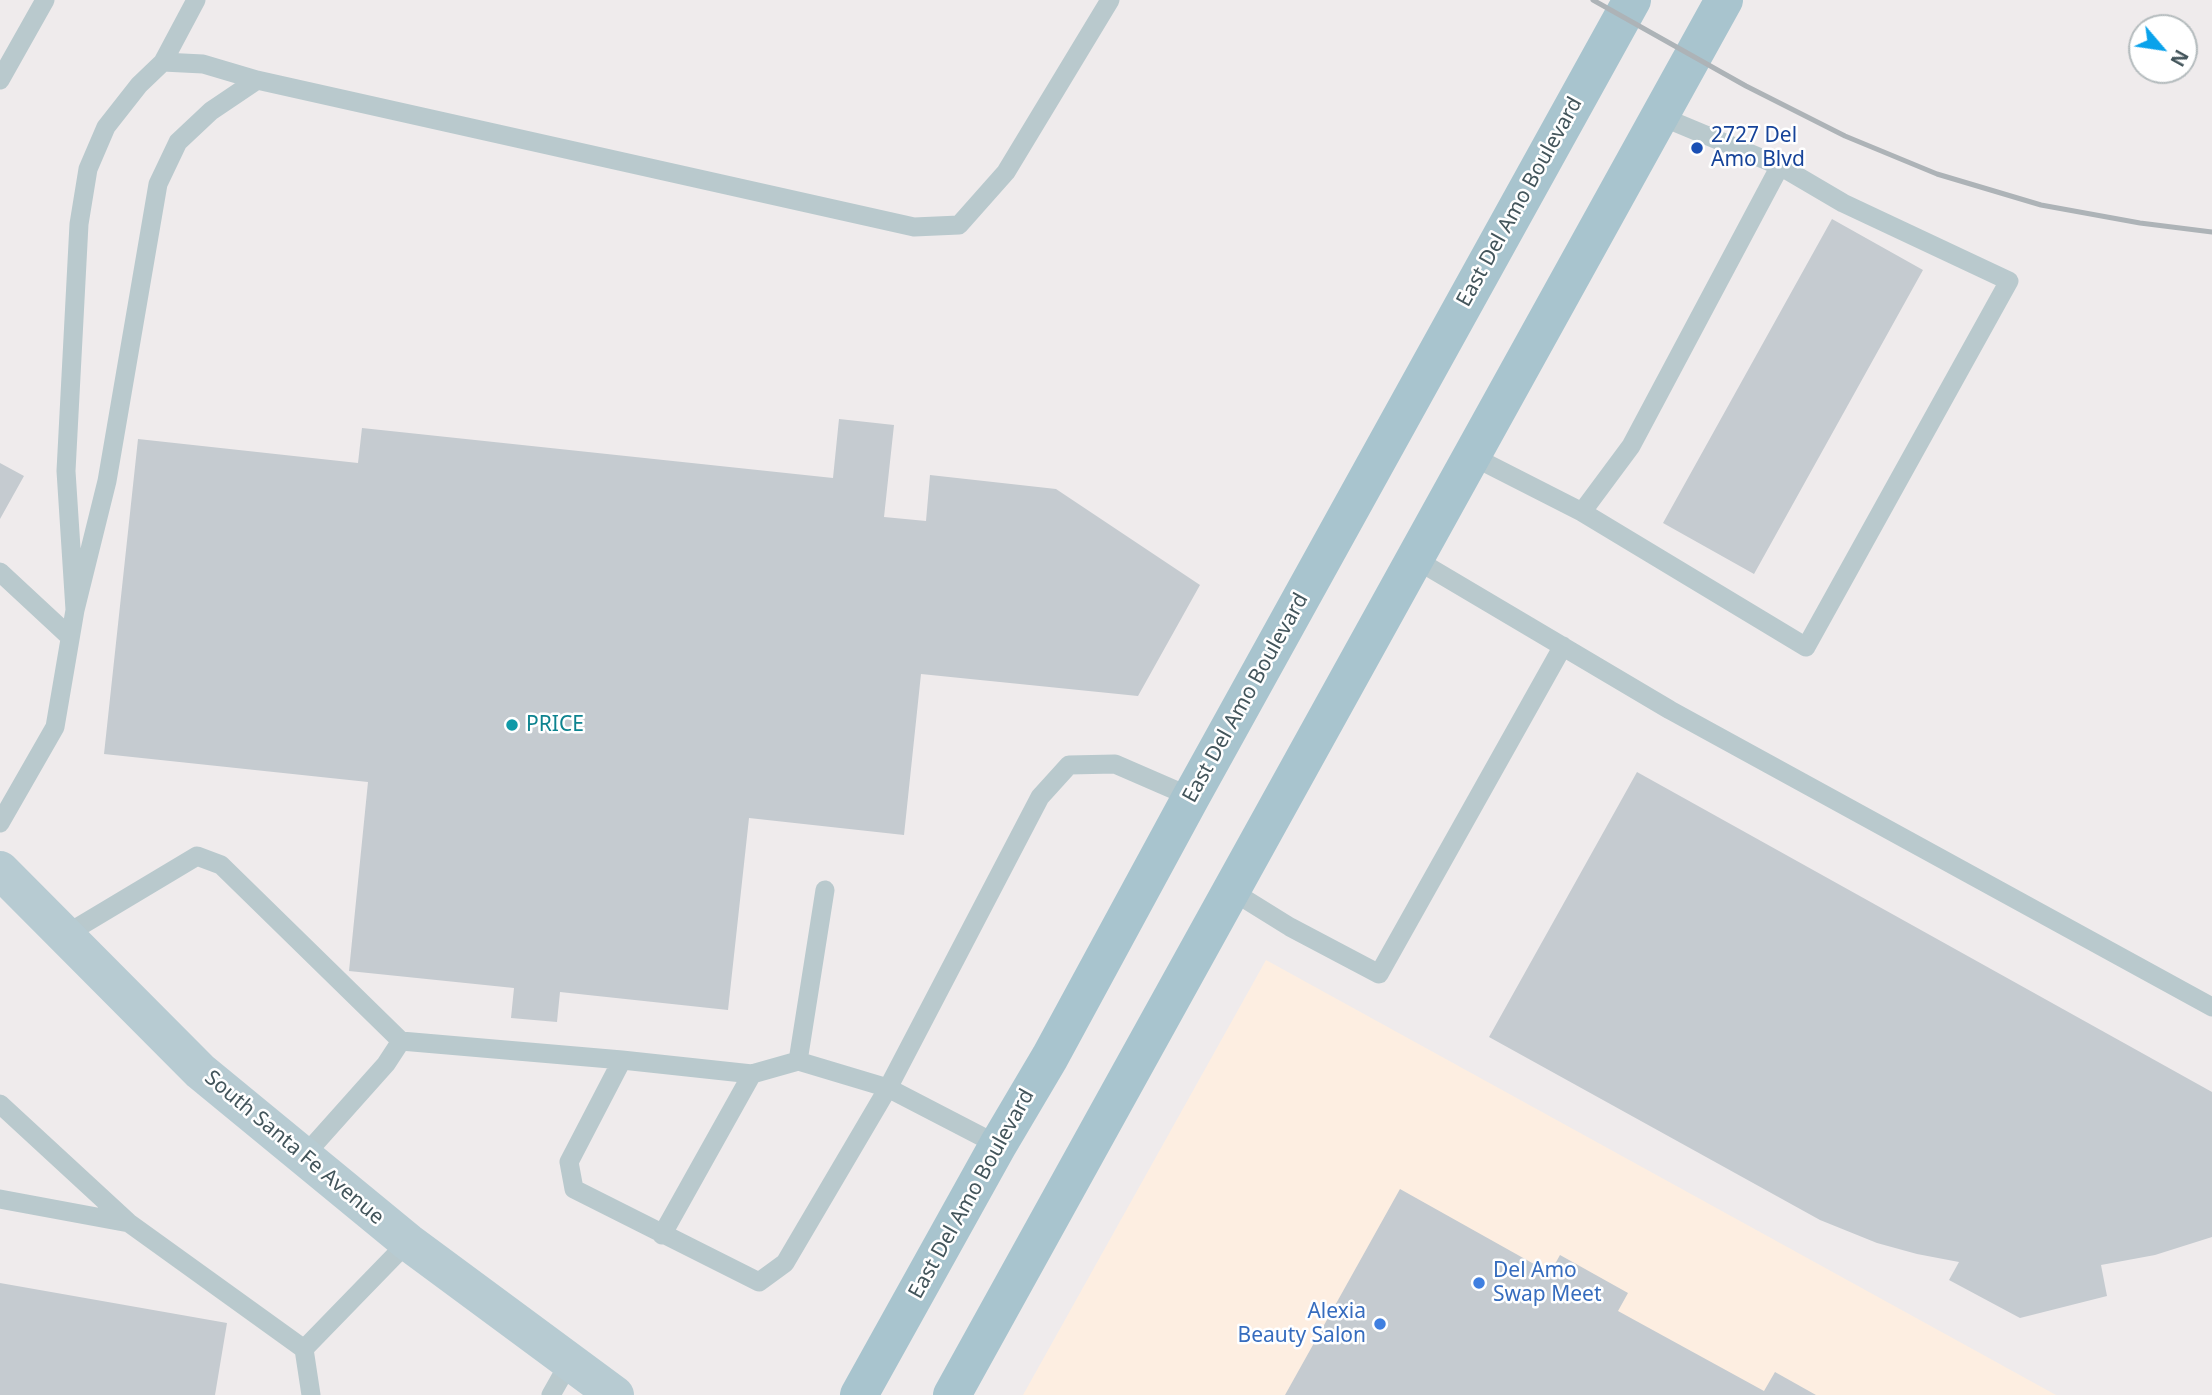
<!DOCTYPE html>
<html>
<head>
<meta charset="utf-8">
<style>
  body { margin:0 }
  #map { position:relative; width:2212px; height:1395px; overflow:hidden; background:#efebec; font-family:"Noto Sans",sans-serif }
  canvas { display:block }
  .north { position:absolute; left:2128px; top:14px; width:70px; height:70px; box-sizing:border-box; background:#fff; border:2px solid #b4bbbd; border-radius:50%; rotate:119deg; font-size:19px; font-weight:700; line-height:28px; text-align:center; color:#43555b }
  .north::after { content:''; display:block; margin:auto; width:24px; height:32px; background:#09a2eb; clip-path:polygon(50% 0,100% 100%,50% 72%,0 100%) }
</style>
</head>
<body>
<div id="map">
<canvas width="2212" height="1395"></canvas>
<div class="north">N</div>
</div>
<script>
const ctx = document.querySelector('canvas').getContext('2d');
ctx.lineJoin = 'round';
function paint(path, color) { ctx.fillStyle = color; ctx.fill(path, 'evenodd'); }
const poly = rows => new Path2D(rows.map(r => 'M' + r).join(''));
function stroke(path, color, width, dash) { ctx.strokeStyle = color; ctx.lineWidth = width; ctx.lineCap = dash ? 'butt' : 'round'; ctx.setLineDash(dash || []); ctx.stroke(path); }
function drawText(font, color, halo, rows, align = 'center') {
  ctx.font = font + ' "Noto Sans",sans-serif'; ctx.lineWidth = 5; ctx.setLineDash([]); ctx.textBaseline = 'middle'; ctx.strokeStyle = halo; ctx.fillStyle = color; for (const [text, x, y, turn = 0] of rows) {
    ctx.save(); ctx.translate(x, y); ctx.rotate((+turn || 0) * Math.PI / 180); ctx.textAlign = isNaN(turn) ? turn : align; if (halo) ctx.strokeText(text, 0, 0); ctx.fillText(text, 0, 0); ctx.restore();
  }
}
paint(poly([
  [1266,960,2056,1395,1023,1395]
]), '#fdeee1');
paint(poly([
  [1832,219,1923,270,1754,574,1663,523],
  [839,419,894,425,884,517,926,521,930,475,1056,489,1200,585,1138,696,921,674,904,835,749,818,728,1010,560,992,557,1022,511,1018,514,988,349,971,368,782,104,754,138,439,358,463,362,428,833,478],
  [0,463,24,476,0,519],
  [1637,772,2212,1092,2212,1237,2155,1255,2101,1265,2107,1296,2020,1318,1949,1280,1959,1262,1917,1254,1877,1243,1820,1220,1489,1037],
  [1400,1189,1550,1273,1560,1255,1628,1293,1618,1311,1764,1391,1775,1372,1816,1395,1285,1395],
  [0,1283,227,1323,215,1395,0,1395]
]), '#c5cbd0');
stroke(poly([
  [163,62,203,64,257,80,211,111,178,142,158,184,107,481,75,610,66,471,79,224,88,169,106,127,139,85,163,62],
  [163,62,196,0],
  [0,80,45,0],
  [257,80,914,227,959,225,1006,172,1110,0],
  [1472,456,1582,512,1806,647,2009,281,1843,203,1780,166,1660,116],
  [1582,512,1631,446,1780,166],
  [1415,559,1670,710,2212,1007],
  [0,572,70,637],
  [0,823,55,727,75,610],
  [1232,891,1290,927,1379,974,1563,646],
  [65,935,197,856,221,865,401,1041,622,1060,752,1074,798,1061,888,1088,998,1145],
  [622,1060,569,1162,574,1189,759,1282,785,1263,888,1088,1040,797,1069,765,1115,764,1191,797],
  [798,1061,825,890],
  [0,1104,128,1222],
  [303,1157,386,1064,401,1041],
  [0,1199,129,1223,304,1349],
  [662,1235,752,1074],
  [311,1395,304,1349,408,1242],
  [551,1395,569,1363]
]), '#b9c9cd', 19);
stroke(poly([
  [0,870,200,1071,408,1242,615,1395]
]), '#b7cbd2', 38);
stroke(poly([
  [859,1395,998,1145,1050,1057,1191,797,1632,0],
  [952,1395,1724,0]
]), '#a8c4ce', 38);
stroke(poly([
  [1593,0,1746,86,1845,136,1937,174,2041,205,2140,223,2212,232]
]), '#adb3b7', 5);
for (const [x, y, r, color] of [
  [1697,148,7,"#1a4fb4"],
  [512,725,7,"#0f9aa8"],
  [1479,1283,7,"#3f7fe0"],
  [1380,1324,7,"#3f7fe0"]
]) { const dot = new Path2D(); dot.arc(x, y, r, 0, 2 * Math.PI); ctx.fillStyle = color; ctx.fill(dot); stroke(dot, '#fff', 2.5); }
drawText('21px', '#164399', '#fff', [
  ["2727 Del",1711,136],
  ["Amo Blvd",1711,160]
], 'left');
drawText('21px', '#43555b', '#fff', [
  ["East Del Amo Boulevard",1520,202,-61],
  ["East Del Amo Boulevard",1246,698,-61],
  ["South Santa Fe Avenue",294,1148,40],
  ["East Del Amo Boulevard",972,1194,-61]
]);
drawText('21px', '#0d838f', '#fff', [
  ["PRICE",526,725]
], 'left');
drawText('21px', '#366cbe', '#fff', [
  ["Del Amo",1493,1271],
  ["Swap Meet",1493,1295],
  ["Alexia",1366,1312,"right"],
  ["Beauty Salon",1366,1336,"right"]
], 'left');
</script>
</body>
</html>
